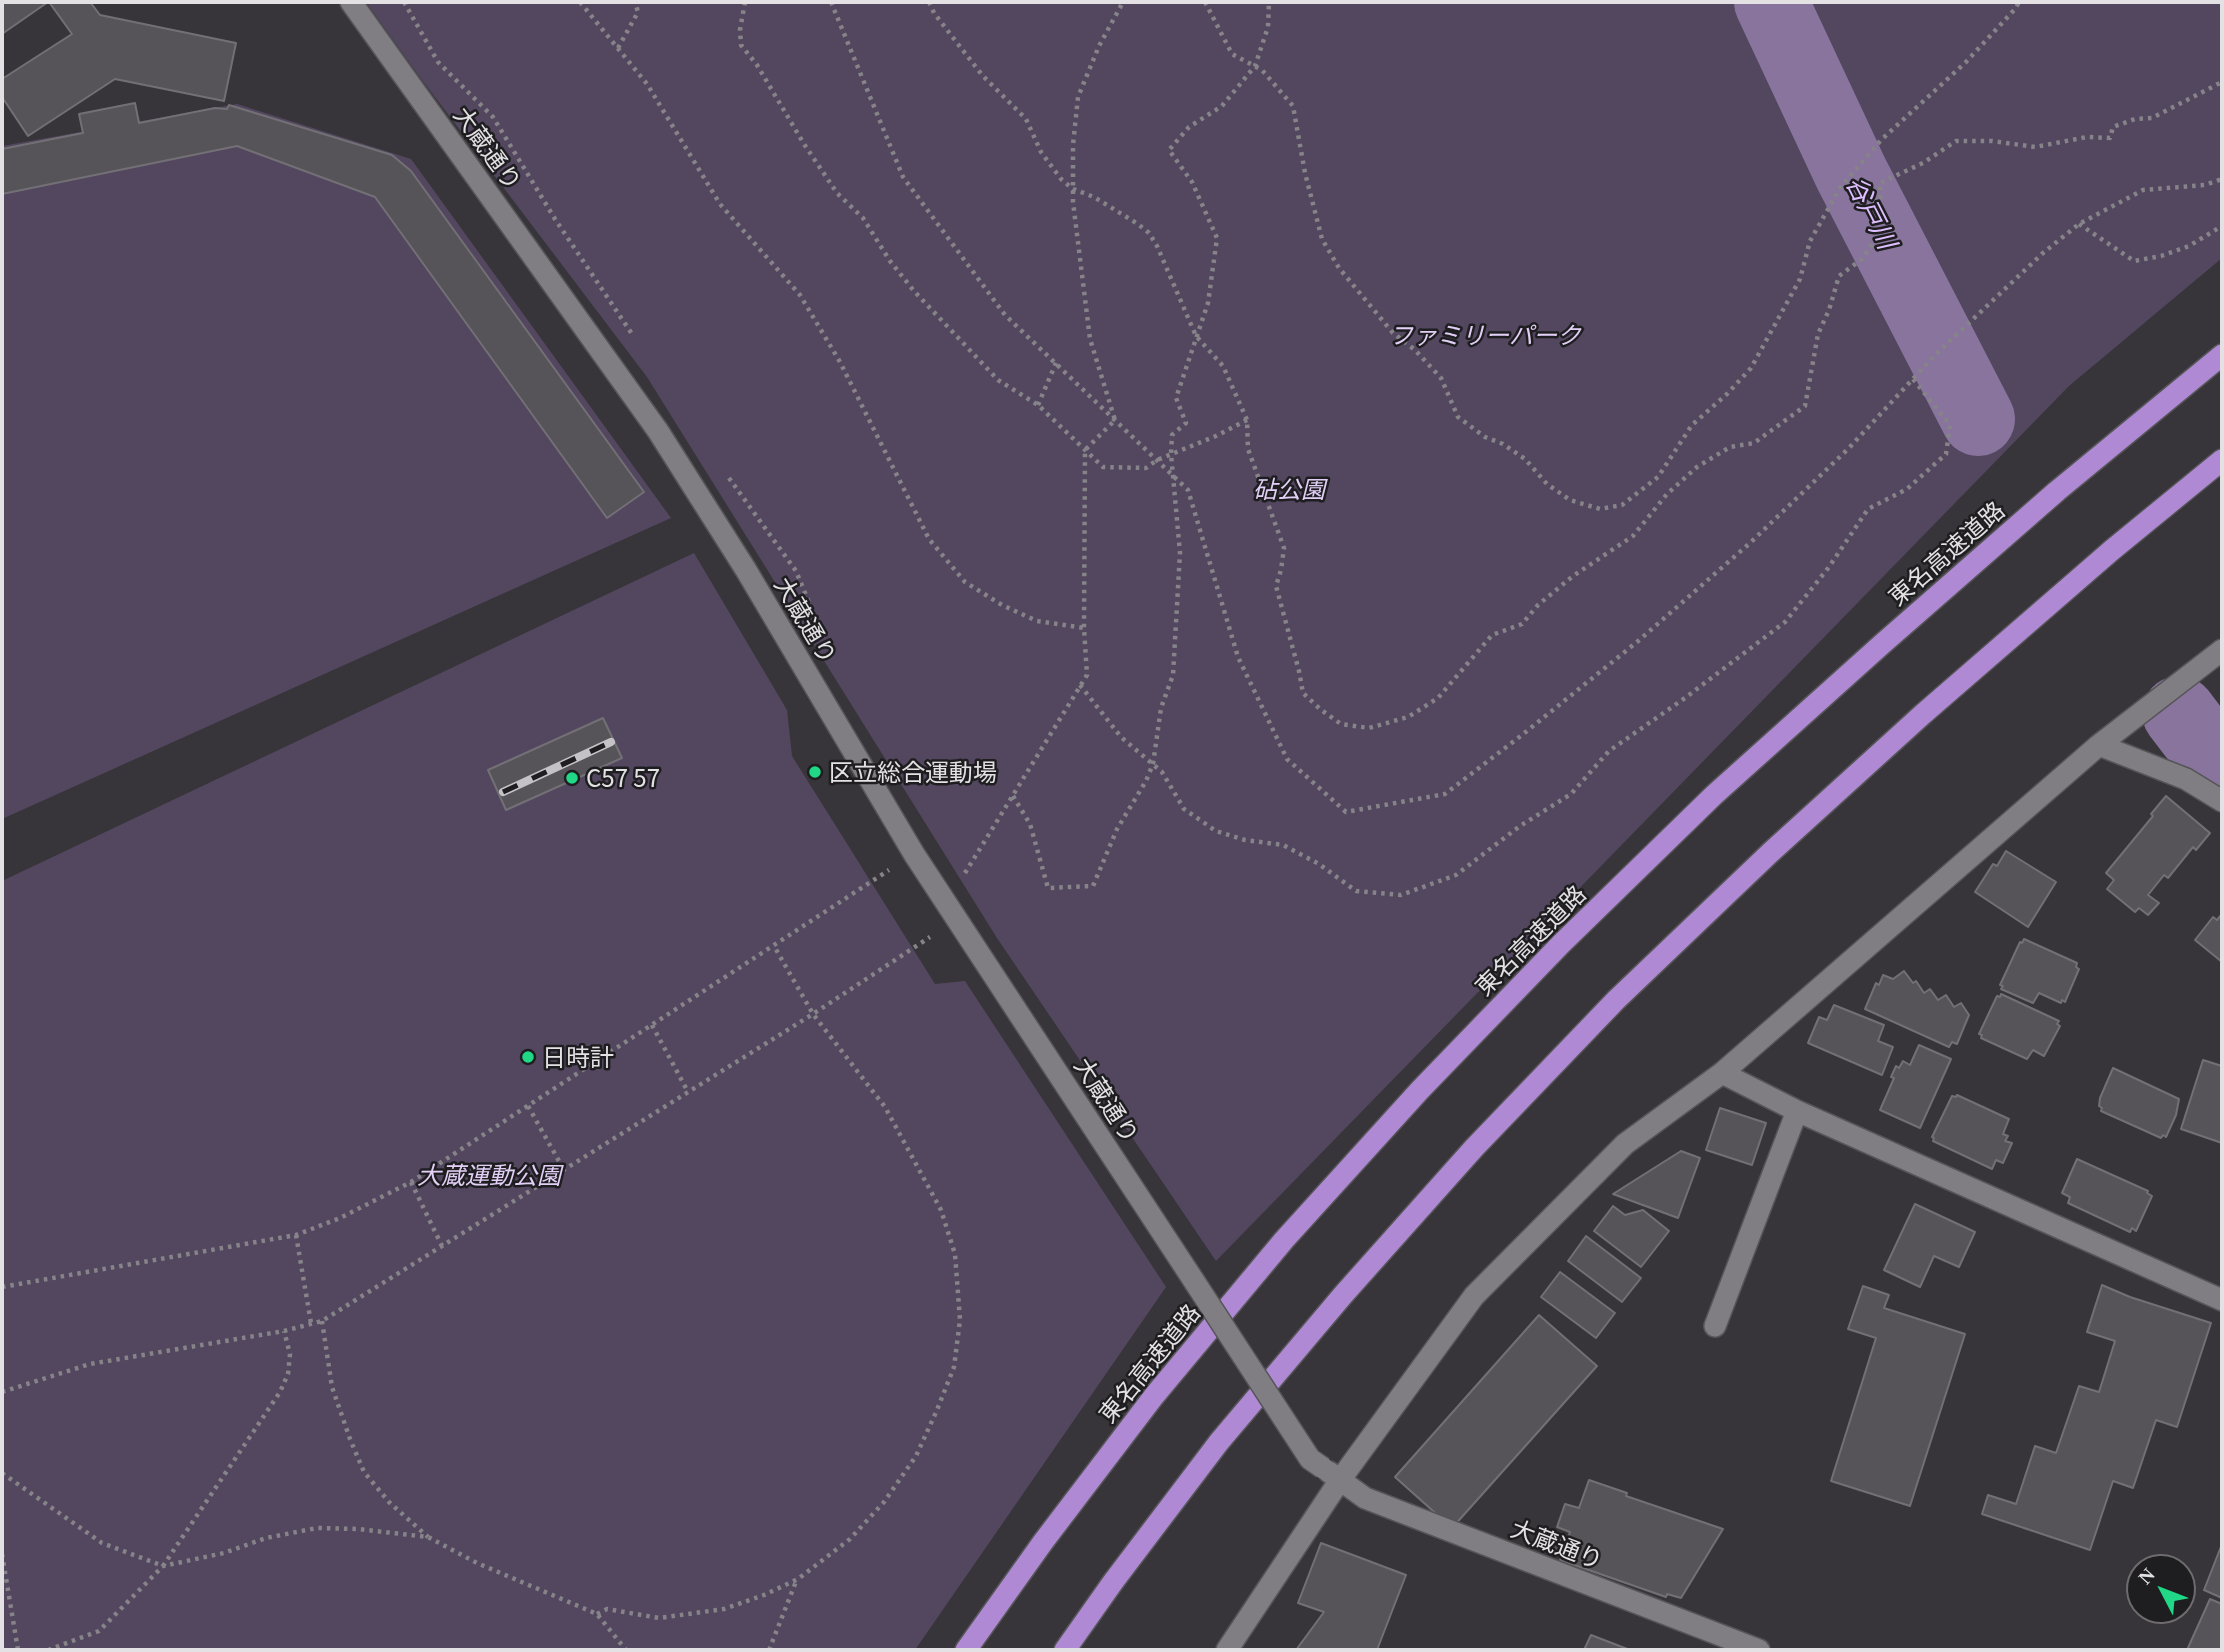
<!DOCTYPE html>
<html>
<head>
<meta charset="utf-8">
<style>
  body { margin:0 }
  #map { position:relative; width:2224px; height:1652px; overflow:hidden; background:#373539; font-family:Georgia,serif }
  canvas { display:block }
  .frame { position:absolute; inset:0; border:4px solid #e3e1e4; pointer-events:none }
  .north { position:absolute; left:2126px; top:1554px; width:70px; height:70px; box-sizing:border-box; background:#1e1d1f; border:2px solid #6d6b6e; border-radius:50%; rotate:312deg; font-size:19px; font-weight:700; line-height:28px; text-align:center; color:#e3e1e4 }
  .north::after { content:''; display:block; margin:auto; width:24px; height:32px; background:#21d887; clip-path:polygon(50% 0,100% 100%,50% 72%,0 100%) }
</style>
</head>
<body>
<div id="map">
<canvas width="2224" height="1652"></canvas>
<div class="frame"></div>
<div class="north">N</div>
</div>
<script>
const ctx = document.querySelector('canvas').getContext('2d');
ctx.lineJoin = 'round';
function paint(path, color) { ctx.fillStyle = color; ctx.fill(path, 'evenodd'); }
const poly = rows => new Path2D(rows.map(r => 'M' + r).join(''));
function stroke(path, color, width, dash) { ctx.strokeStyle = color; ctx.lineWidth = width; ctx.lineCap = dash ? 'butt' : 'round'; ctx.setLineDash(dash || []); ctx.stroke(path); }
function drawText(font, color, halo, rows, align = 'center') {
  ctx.font = font + ' Georgia,"Noto Sans JP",serif'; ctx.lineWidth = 5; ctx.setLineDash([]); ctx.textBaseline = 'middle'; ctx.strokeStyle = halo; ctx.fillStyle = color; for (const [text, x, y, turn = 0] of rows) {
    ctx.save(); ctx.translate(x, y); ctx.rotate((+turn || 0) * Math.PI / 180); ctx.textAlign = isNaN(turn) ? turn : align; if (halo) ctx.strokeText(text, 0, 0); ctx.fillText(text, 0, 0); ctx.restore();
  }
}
paint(poly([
  [366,2,2222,2,2222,258,2069,386,1216,1261,997,938,647,377,419,76],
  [237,104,411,159,671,518,2,819,2,146],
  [694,553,787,710,792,756,935,984,965,981,1166,1287,915,1650,2,1650,2,881]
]), '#534760');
stroke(poly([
  [1771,2,1851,173,1978,419],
  [2179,713,2195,734,2222,751]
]), '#88749c', 74);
const building = poly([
  [2,2,48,2,2,34,2,2],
  [49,2,90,2,100,15,236,43,224,101,115,79,28,136,2,97,2,79,72,34,49,2],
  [135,103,139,123,215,108,227,109,229,105,392,155,411,171,644,492,607,518,375,197,237,146,2,194,2,149,83,133,79,114,135,103],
  [603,718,622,758,506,810,488,770,603,718],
  [2166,796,2210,833,2196,850,2193,847,2168,878,2164,875,2148,895,2159,903,2148,915,2139,908,2135,912,2107,889,2114,880,2106,873,2153,816,2151,814,2166,796],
  [2006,851,2056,882,2028,927,1975,892,1993,864,1997,866,2006,851],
  [2222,914,2222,962,2195,940,2213,917,2217,920,2222,914],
  [2024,939,2077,963,2076,967,2079,969,2065,1002,2062,1000,2061,1003,2039,993,2033,1003,2001,989,2003,986,2000,985,2020,942,2022,943,2024,939],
  [1904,971,1913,983,1916,981,1924,993,1930,989,1938,1000,1946,995,1954,1007,1961,1003,1969,1015,1957,1044,1952,1042,1949,1047,1865,1009,1876,983,1879,985,1883,975,1893,979,1904,971],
  [2001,994,2059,1021,2057,1024,2060,1026,2044,1056,2033,1050,2027,1059,1981,1038,1982,1035,1979,1034,1997,996,2000,997,2001,994],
  [1834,1005,1884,1025,1878,1041,1893,1047,1882,1075,1808,1043,1819,1017,1827,1020,1834,1005],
  [1919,1045,1951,1059,1920,1128,1880,1110,1894,1078,1891,1077,1896,1066,1899,1068,1903,1061,1910,1065,1919,1045],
  [2203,1060,2222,1066,2222,1143,2181,1129,2203,1060],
  [2113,1068,2179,1099,2176,1115,2166,1137,2163,1135,2161,1138,2101,1111,2102,1108,2099,1106,2100,1098,2113,1068],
  [1957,1095,2009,1119,2003,1134,2008,1136,2005,1141,2012,1143,2003,1163,1996,1160,1992,1169,1933,1141,1934,1138,1932,1137,1952,1096,1956,1097,1957,1095],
  [1720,1108,1766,1123,1752,1165,1706,1150,1720,1108],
  [1681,1151,1700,1158,1678,1218,1613,1194,1681,1151],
  [2077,1159,2148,1191,2147,1193,2152,1196,2136,1231,2132,1228,2130,1232,2068,1203,2070,1197,2062,1193,2077,1159],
  [1915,1204,1975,1232,1959,1267,1934,1256,1920,1287,1884,1270,1915,1204],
  [1613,1206,1625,1215,1643,1210,1669,1231,1641,1267,1594,1231,1613,1206],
  [1586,1236,1641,1278,1622,1302,1568,1261,1586,1236],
  [1560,1272,1615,1313,1596,1338,1541,1297,1560,1272],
  [2102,1285,2130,1297,2211,1323,2177,1427,2156,1420,2133,1488,2113,1481,2090,1550,1982,1514,1988,1495,2016,1504,2035,1446,2056,1453,2079,1386,2099,1392,2115,1341,2087,1332,2102,1285],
  [1863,1286,1889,1295,1884,1308,1965,1334,1910,1506,1831,1481,1876,1338,1848,1329,1863,1286],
  [1539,1315,1597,1366,1452,1528,1395,1477,1539,1315],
  [1589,1480,1627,1493,1626,1496,1723,1529,1681,1598,1667,1594,1666,1597,1560,1560,1563,1553,1544,1547,1550,1532,1568,1538,1570,1532,1557,1527,1565,1504,1579,1508,1589,1480],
  [1321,1543,1406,1575,1377,1650,1296,1650,1324,1612,1298,1603,1321,1543],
  [2222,1544,2222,1598,2204,1590,2222,1544],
  [2210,1599,2222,1604,2222,1650,2187,1650,2210,1599],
  [1591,1635,1630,1650,1584,1650,1591,1635]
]);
paint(building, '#565459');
stroke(building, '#737075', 2);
const minor = poly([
  [351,2,658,431,746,570,914,854,1194,1281],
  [2099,745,2186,779,2222,801],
  [1722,1073,1797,1111,2222,1300],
  [1715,1326,1797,1111],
  [1329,1472,1365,1498,1759,1650],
  [1227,1650,1340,1480,1474,1296,1625,1144,1722,1073,2099,745,2222,650]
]);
const highway = poly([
  [966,1650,1043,1542,1154,1396,1284,1240,1420,1090,1561,944,1714,795,1881,645,2057,491,2222,355],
  [1065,1650,1113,1582,1219,1442,1343,1295,1474,1148,1616,1000,1771,852,1923,714,2112,550,2222,460]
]);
stroke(minor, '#555457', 24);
stroke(highway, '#555457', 24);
stroke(poly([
  [404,2,438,62,493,117,555,219,634,337],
  [580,2,647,84,720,204,800,295,840,362,929,539,965,582,1002,605,1037,621,1084,628],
  [745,2,740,30,741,45,757,65,804,144,837,193,863,218,890,261,914,291,998,380,1038,405,1103,467,1146,468,1157,460,1216,436,1247,420],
  [831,2,903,177,1005,315,1188,490,1238,657,1287,759,1346,812,1445,794,1522,735,1637,642,1750,543,1849,448,1935,355,2043,253,2079,224,2143,190,2205,185,2222,179],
  [929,2,934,13,982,75,1026,119,1041,152,1061,179,1073,189,1094,197,1138,224,1149,233,1157,246,1196,336,1223,366,1247,420,1248,449,1284,548,1281,570,1276,586,1299,671,1303,693,1320,709,1341,724,1369,728,1408,717,1438,698,1492,635,1522,624,1538,605,1573,576,1633,536,1667,494,1697,467,1730,447,1754,443,1805,406,1818,334,1829,310,1839,276,1862,259,1877,237,1881,212,1880,183,1923,163,1956,141,1992,141,2035,147,2087,137,2110,138,2113,127,2135,119,2152,118,2222,82],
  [1205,2,1232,54,1262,70,1293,106,1305,173,1322,239,1339,268,1393,333,1415,350,1441,378,1458,417,1485,437,1503,444,1525,459,1547,484,1570,500,1600,509,1622,505,1658,477,1692,425,1727,394,1751,368,1800,279,1810,241,1840,188,1881,140,1966,62,2015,9,2019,2],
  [618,48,638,12,635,2],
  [2079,224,2134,261,2161,256,2189,246,2222,226],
  [1038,405,1056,363],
  [729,478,796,571,817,622],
  [1080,685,1121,737,1162,772,1184,809,1216,831,1245,840,1283,845,1319,864,1356,891,1401,895,1456,875,1520,826,1571,794,1609,751,1685,698,1785,622,1829,567,1868,509,1907,489,1946,454,1950,425,1913,379],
  [1013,796,1030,824,1048,888,1093,886,1117,829,1146,781,1153,764,1161,708,1173,675,1180,553,1171,454,1172,435,1186,423,1176,398,1208,303,1217,238,1192,182,1169,150,1189,127,1222,106,1255,66,1268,27,1269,2],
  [965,873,1087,675,1084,628,1085,450,1115,420,1090,339,1073,202,1073,145,1078,97,1099,46,1123,2],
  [652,1025,688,1092],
  [528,1106,564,1170],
  [411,1182,442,1246],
  [296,1235,311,1323],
  [2,1287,296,1235,340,1218,411,1182,889,870],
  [322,1321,332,1387,350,1439,364,1472,389,1502,428,1537],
  [2,1392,90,1364,284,1331,322,1321,813,1014,930,937],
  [2,1473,102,1543,163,1566,280,1392,288,1374,290,1354,284,1331],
  [2,1554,18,1650],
  [597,1614,607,1609,659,1618,724,1609,764,1595,798,1579,850,1539,884,1502,916,1456,937,1410,954,1367,960,1320,955,1254,941,1210,885,1107,813,1014,774,946],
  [48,1650,99,1631,163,1566,224,1553,266,1538,317,1528,358,1529,428,1537,477,1563,597,1614,626,1650],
  [769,1650,797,1579]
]), '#868488', 4.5, [3.5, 5]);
stroke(minor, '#817e83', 21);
stroke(highway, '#af89d4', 21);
const rail = poly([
  [503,792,611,742]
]);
stroke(rail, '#c4c2c6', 8);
stroke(rail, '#1e1d1f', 5, [16]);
const minorBridge = poly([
  [1194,1281,1310,1459,1323,1468]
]);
stroke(minorBridge, '#555457', 24, []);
stroke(minorBridge, '#817e83', 21);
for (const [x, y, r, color] of [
  [815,772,7,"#21d887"],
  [572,778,7,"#21d887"],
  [528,1057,7,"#21d887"]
]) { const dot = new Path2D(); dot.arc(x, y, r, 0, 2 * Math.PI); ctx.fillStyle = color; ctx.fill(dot); stroke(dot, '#1e1d1f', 2.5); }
drawText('24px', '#e3e1e4', '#1e1d1f', [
  ["大蔵通り",488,148,54],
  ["東名高速道路",1946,553,-41],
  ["大蔵通り",806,620,59],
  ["東名高速道路",1530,940,-45],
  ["大蔵通り",1107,1100,57],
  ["東名高速道路",1149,1363,-51],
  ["大蔵通り",1557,1544,21]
]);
drawText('italic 24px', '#e2cff6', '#1e1d1f', [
  ["ファミリーパーク",1485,335],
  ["砧公園",1289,489],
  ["大蔵運動公園",489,1175]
]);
drawText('24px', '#e3e1e4', '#1e1d1f', [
  ["区立総合運動場",829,772],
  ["C57 57",586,778],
  ["日時計",542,1057]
], 'left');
drawText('italic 26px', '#debeff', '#1e1d1f', [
  ["谷戸川",1872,212,63]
]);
</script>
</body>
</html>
